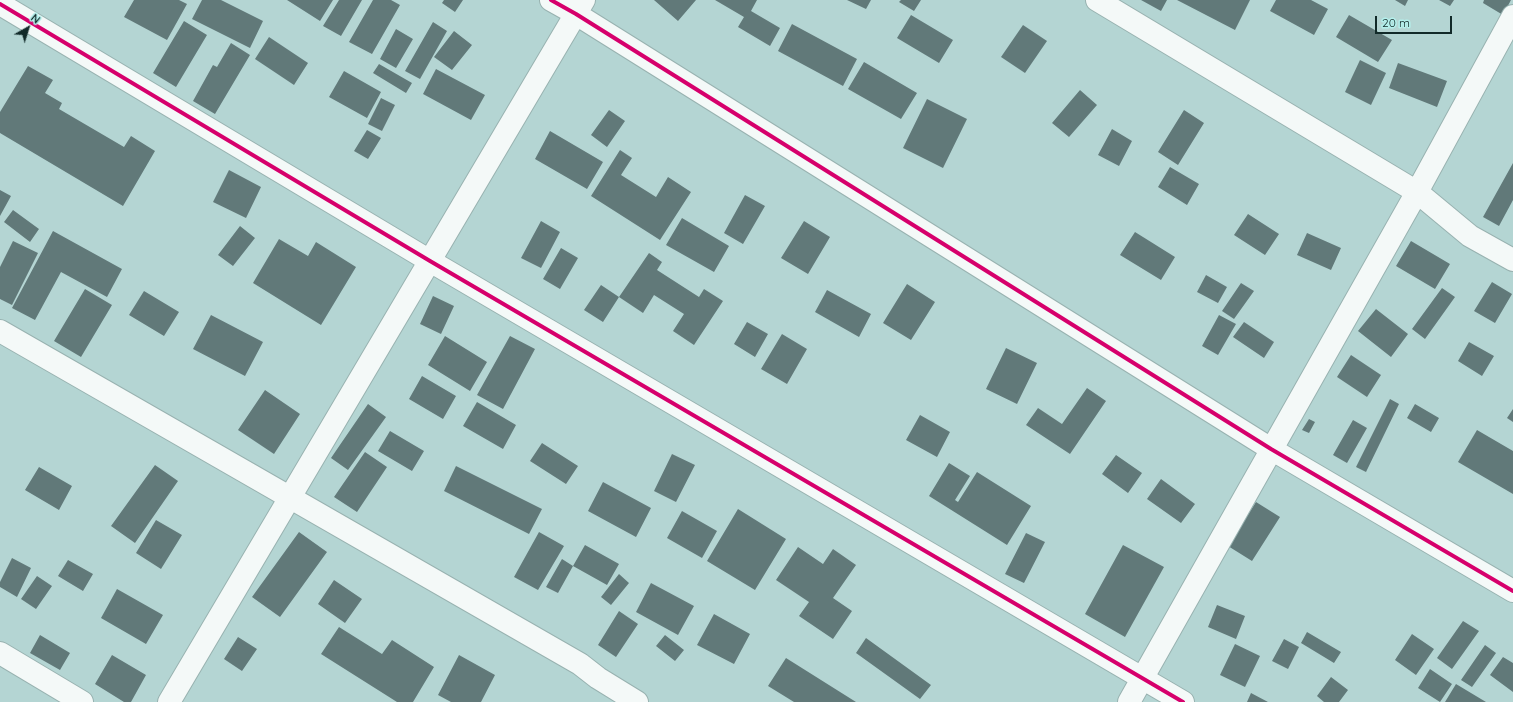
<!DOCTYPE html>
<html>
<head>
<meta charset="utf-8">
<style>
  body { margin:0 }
  #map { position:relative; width:1513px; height:702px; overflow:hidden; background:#b4d5d3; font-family:Quicksand,sans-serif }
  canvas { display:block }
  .north { position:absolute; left:8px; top:8px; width:40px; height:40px; -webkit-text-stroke:3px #b4f0ec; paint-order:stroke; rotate:39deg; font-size:11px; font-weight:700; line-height:16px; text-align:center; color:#122a29 }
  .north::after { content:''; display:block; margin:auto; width:14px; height:18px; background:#122a29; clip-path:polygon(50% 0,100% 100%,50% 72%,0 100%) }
  .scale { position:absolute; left:1375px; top:16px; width:77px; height:18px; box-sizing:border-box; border:2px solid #122a29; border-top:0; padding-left:5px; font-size:12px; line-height:14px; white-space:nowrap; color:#122a29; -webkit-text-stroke:3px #b4f0ec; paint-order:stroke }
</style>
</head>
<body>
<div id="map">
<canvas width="1513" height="702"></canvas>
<div class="north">N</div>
<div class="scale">20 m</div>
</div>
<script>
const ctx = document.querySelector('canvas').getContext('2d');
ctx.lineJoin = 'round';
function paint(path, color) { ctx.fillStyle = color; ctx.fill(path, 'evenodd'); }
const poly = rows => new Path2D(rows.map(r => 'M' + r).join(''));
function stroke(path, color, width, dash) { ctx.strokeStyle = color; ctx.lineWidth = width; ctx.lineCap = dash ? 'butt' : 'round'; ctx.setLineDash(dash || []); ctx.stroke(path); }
paint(poly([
  [134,0,179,0,187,4,167,40,124,17],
  [202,0,221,0,263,21,250,48,192,19],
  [287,0,333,0,320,21],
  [339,0,362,0,341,36,323,26],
  [373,0,391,0,400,5,372,54,349,42],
  [444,0,463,0,455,12,442,3],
  [654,0,696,0,678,21],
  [715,0,757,0,751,11,780,28,770,46,738,27,744,17],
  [847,0,871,0,866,9],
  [901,0,921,0,914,11,899,2],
  [1141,0,1167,0,1161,11],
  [1177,0,1250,0,1235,30],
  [1276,0,1311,0,1328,9,1314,35,1270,11],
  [1395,0,1408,0,1405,6],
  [1439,0,1454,0,1450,6],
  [1484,0,1511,0,1503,15,1483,3],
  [911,15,953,40,939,63,897,38],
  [1349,15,1392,40,1378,62,1336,37],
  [184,21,207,35,176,87,153,73],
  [433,22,447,31,420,79,405,71],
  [792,24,857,59,843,86,778,51],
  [1023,25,1047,41,1025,73,1001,57],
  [396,29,413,39,396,68,380,59],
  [454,31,472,45,452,70,434,57],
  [269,37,308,63,294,85,255,59],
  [231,43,250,55,215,114,193,101,213,65,217,67],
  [1360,60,1386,73,1371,105,1345,92],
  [864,62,917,93,901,119,848,89],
  [1398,63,1447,81,1437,107,1389,88],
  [379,64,412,83,406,93,373,73],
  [28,66,53,80,45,93,62,103,59,109,124,147,131,136,155,151,123,206,0,133,0,112],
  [436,69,485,95,471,120,423,94],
  [344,71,381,92,367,118,329,97],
  [1080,90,1097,105,1069,137,1052,123],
  [381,98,395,105,382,131,368,124],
  [927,99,967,119,943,168,903,148],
  [609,110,625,121,607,147,591,135],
  [1184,110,1204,123,1178,165,1158,152],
  [1112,129,1132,141,1119,166,1098,155],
  [367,130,381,138,368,159,354,151],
  [550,131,603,162,587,189,535,159],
  [620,150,632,158,621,175,656,197,668,177,691,192,660,240,591,196],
  [1513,163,1513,200,1499,226,1483,217],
  [1170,167,1199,184,1187,205,1158,187],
  [229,170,261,187,246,218,213,202],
  [0,190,11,196,0,216],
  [745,195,765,206,743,244,724,233],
  [13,210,39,229,30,242,4,222],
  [1248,214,1279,234,1265,255,1234,235],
  [682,218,729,246,714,272,666,245],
  [541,221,560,232,541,268,521,258],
  [804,221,830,237,808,274,781,258],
  [240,226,255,238,233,266,218,255],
  [53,231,122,269,107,297,61,272,35,320,12,308],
  [1135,232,1175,257,1161,280,1120,255],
  [1307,233,1341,248,1331,270,1297,255],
  [279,239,308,256,316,242,356,267,321,325,253,283],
  [13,241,38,253,12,305,0,299,0,267],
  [1411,241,1450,264,1435,289,1396,266],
  [561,248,578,258,560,289,543,279],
  [649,253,662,262,657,270,699,297,704,289,723,301,694,345,673,331,684,314,654,295,643,313,619,297],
  [1206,275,1227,287,1218,303,1197,292],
  [1492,282,1512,294,1495,323,1474,311],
  [1241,283,1254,291,1234,319,1222,311],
  [907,284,935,302,911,340,883,323],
  [601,285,619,297,603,322,584,310],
  [1442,288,1455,297,1425,339,1412,329],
  [85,289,112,305,81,357,54,341],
  [827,290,871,314,859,337,815,312],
  [144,291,179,312,164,336,129,315],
  [433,296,454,306,441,334,420,324],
  [1376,309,1408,334,1391,357,1358,331],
  [211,315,263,342,245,376,193,349],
  [1219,315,1236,324,1218,355,1202,346],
  [747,322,768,334,755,357,734,344],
  [1244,322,1274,342,1264,358,1233,337],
  [782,334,807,349,787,384,761,369],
  [445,336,487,362,470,391,428,365],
  [510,336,535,349,503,409,477,395],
  [1469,342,1494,356,1482,376,1458,361],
  [1006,348,1037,363,1017,404,986,389],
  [1351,355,1381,375,1367,397,1337,377],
  [422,376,456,396,443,419,409,399],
  [1087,388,1106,401,1070,454,1026,425,1038,408,1062,424],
  [265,390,300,414,274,454,238,430],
  [1390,399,1399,404,1366,472,1356,467],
  [477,402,516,425,503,449,463,426],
  [368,404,386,417,348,470,331,458],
  [1415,404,1439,418,1431,432,1407,418],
  [1513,409,1513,422,1507,418],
  [920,415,950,432,937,457,906,440],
  [1309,419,1315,422,1309,433,1302,430],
  [1353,420,1367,428,1347,463,1333,455],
  [1477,430,1513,451,1513,494,1458,462],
  [390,431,424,451,412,471,378,451],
  [542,443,578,466,566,484,530,461],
  [365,452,387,467,357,512,334,497],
  [672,454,695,465,676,502,654,491],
  [1116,455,1142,473,1128,493,1102,474],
  [949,463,970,476,955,500,958,502,977,472,1031,506,1007,545,929,496],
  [155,465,178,481,135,543,111,526],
  [456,466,542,509,529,534,444,491],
  [39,467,72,486,59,510,25,490],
  [1161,479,1195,504,1181,523,1147,499],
  [603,482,651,508,636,537,588,511],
  [1256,502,1280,517,1252,561,1228,546],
  [738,509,786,539,755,590,707,561],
  [682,511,717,531,702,558,667,538],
  [156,520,182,535,161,569,136,553],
  [299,532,327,552,280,617,252,597],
  [539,532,564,546,538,590,514,577],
  [1026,533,1045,542,1024,583,1005,574],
  [585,545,619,564,607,585,573,566],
  [1123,545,1164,567,1125,637,1085,614],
  [798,547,823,564,833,549,856,565,833,598,852,611,833,639,799,616,809,602,776,580],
  [12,558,31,568,17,597,0,587,0,582],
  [562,559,573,566,558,593,546,587],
  [68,560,93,574,83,591,58,576],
  [619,574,629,583,611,605,601,597],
  [37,576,52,586,36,609,21,599],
  [334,580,362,599,345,623,318,604],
  [651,583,694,606,678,635,636,612],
  [117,589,163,615,146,644,101,618],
  [1217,605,1245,616,1236,639,1208,627],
  [619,611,638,624,616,657,598,645],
  [714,614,750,634,734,664,697,645],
  [1463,621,1479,631,1452,669,1437,658],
  [339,627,382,654,392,640,434,667,413,702,397,702,321,654],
  [1307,632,1341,652,1334,663,1301,643],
  [1412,634,1434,649,1416,675,1395,660],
  [40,635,70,653,60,670,30,653],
  [665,635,684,650,675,661,656,646],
  [238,637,257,649,242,671,224,659],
  [866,638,931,685,920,699,856,653],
  [1284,639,1299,647,1288,669,1272,661],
  [1235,644,1260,656,1245,687,1220,675],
  [1485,645,1496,653,1472,687,1461,680],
  [112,655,146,675,131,702,124,702,95,684],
  [459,655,495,675,481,702,451,702,438,695],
  [1503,657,1513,663,1513,692,1490,675],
  [786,658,856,702,794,702,768,686],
  [1430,669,1452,684,1440,702,1418,688],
  [1331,677,1348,690,1339,702,1324,702,1317,696],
  [1456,684,1486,702,1445,702],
  [1251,693,1268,702,1247,702]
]), '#617979');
const minor = poly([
  [551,0,576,14,1271,449,1513,591],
  [1097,0,1417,192,1470,236,1513,260],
  [0,4,430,261,1183,702],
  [0,331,580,664,598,678,637,702],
  [0,653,82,702],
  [169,702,584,0],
  [1129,702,1417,192,1513,16]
]);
stroke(minor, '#98b2b0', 24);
stroke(minor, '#f4f9f8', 22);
stroke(poly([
  [551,0,576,14,1271,449,1513,591],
  [0,4,430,261,1183,702]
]), '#d6006c', 4);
</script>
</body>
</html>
